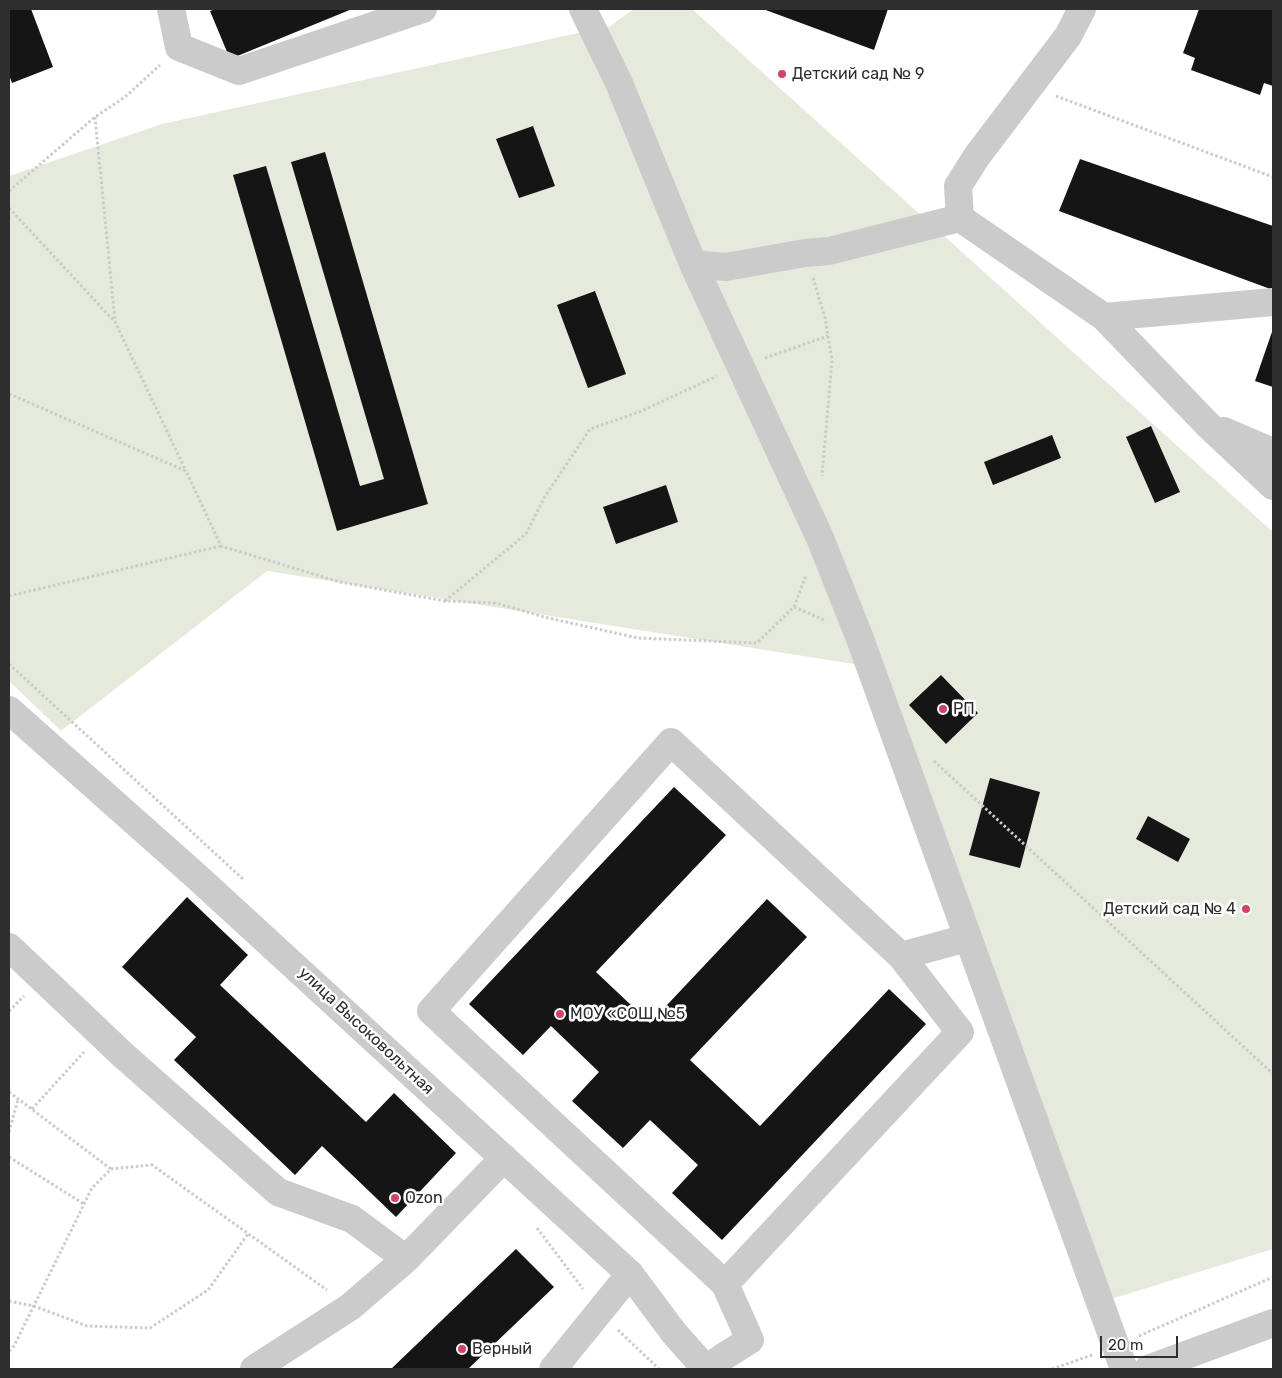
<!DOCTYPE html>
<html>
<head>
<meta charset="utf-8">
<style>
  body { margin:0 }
  #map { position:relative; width:1282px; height:1378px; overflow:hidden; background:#fff; font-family:Rubik,sans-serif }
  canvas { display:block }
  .frame { position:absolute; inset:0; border:10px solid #2e2e2e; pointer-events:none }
  .scale { position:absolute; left:1100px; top:1336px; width:78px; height:22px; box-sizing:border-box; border:2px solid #2e2e2e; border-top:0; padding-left:6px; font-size:15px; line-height:18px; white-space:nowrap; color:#2e2e2e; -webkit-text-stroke:4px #fff; paint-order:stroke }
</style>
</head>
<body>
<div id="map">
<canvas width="1282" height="1378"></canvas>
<div class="frame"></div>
<div class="scale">20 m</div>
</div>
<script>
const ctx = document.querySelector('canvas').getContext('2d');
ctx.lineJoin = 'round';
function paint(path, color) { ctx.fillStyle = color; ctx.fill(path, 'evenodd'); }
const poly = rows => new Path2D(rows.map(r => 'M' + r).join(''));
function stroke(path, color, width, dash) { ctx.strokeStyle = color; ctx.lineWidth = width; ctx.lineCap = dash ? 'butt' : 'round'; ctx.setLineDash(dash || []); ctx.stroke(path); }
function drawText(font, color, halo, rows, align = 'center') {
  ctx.font = font + ' Rubik,sans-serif'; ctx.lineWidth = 5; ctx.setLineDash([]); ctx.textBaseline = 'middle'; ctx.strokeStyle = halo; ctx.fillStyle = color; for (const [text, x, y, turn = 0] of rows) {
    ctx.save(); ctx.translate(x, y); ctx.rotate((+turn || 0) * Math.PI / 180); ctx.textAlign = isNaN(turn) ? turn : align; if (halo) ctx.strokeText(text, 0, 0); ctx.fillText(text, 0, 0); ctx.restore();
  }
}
paint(poly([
  [634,9,692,9,1273,532,1273,1249,1108,1300,885,669,267,571,61,731,9,681,9,176,162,124,610,26]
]), '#e6eadd');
paint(poly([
  [9,9,31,9,53,67,12,83,9,75],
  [216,9,352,9,230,59,210,11],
  [763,9,888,9,874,50],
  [1199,9,1273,9,1273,86,1264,83,1260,95,1191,70,1195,58,1183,53],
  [533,126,555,186,519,198,496,139],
  [325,152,428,504,337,531,233,175,266,166,360,486,384,479,291,162],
  [1080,159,1273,226,1273,290,1059,211],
  [595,291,626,374,588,388,557,305],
  [1273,329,1273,387,1255,381],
  [1151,426,1180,492,1155,503,1126,437],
  [1052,435,1061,458,993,485,984,462],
  [666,485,678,522,616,544,603,507],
  [941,675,978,713,946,744,909,705],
  [990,778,1040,792,1020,868,969,855],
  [674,787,726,835,596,972,650,1023,767,899,807,937,690,1060,760,1126,889,989,926,1024,722,1240,672,1193,698,1165,650,1120,623,1148,572,1101,599,1072,551,1026,523,1055,469,1004],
  [1148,816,1190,839,1178,862,1136,839],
  [187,897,248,955,220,985,366,1122,394,1093,456,1153,396,1217,322,1146,295,1175,174,1060,196,1037,122,967],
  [516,1249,554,1287,468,1369,391,1369]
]), '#151515');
stroke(poly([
  [1056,96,1273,177],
  [95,117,115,321],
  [9,191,95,117,125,97,160,65],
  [9,208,115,322,186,471],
  [813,278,825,318,832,360,822,476],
  [765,358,828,336],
  [9,394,186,471,221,546,340,582,445,601,496,603,544,617,638,638,757,643,794,607,806,575],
  [9,596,221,546],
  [445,601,526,534,544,498,590,429,639,412,717,376],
  [794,607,824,620],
  [9,664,244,880],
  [934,761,1273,1074],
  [9,1011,24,996],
  [9,1092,111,1169],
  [32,1109,84,1052],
  [9,1132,18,1099],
  [9,1157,84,1204],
  [537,1228,583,1289],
  [9,1301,34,1306,87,1326,150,1328,208,1290,248,1234],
  [618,1330,659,1369],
  [1139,1336,1273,1277],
  [9,1351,14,1346,92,1188,111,1169,152,1165,327,1290],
  [1052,1369,1092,1355]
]), '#cbcbcb', 3, [2.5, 2.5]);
stroke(poly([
  [171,9,179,47,239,71,423,9],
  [583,9,619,83,693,264,726,267,805,253,829,251,960,218],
  [1082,9,1068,36,977,156,958,186,960,218,1104,317,1208,425,1273,486],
  [693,264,820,538,859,636,1124,1369],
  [1104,317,1273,302],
  [1224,431,1273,452],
  [9,710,196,876,630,1274,674,1333,706,1369],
  [9,947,123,1055,278,1192,352,1219,406,1259],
  [901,956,967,938],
  [254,1369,350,1307,406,1259,504,1158],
  [553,1369,630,1274],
  [707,1369,723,1357,750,1340,725,1284,960,1032,901,956,671,742,431,1011,725,1284],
  [1148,1369,1273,1323]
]), '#cbcbcb', 28);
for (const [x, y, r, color] of [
  [782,74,5,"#d24365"],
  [943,709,5,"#d24365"],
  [1246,909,5,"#d24365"],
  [560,1014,5,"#d24365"],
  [395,1198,5,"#d24365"],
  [462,1349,5,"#d24365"]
]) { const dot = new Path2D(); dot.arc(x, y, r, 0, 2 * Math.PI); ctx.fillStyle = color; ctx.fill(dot); stroke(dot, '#fff', 2); }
drawText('16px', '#2e2e2e', '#fff', [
  ["Детский сад № 9",792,74],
  ["РП",953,709],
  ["Детский сад № 4",1236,909,"right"],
  ["МОУ «СОШ №5",570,1014],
  ["Ozon",405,1198],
  ["Верный",472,1349]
], 'left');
drawText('16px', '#2e2e2e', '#fff', [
  ["улица Высоковольтная",366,1031,43]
]);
</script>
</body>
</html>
